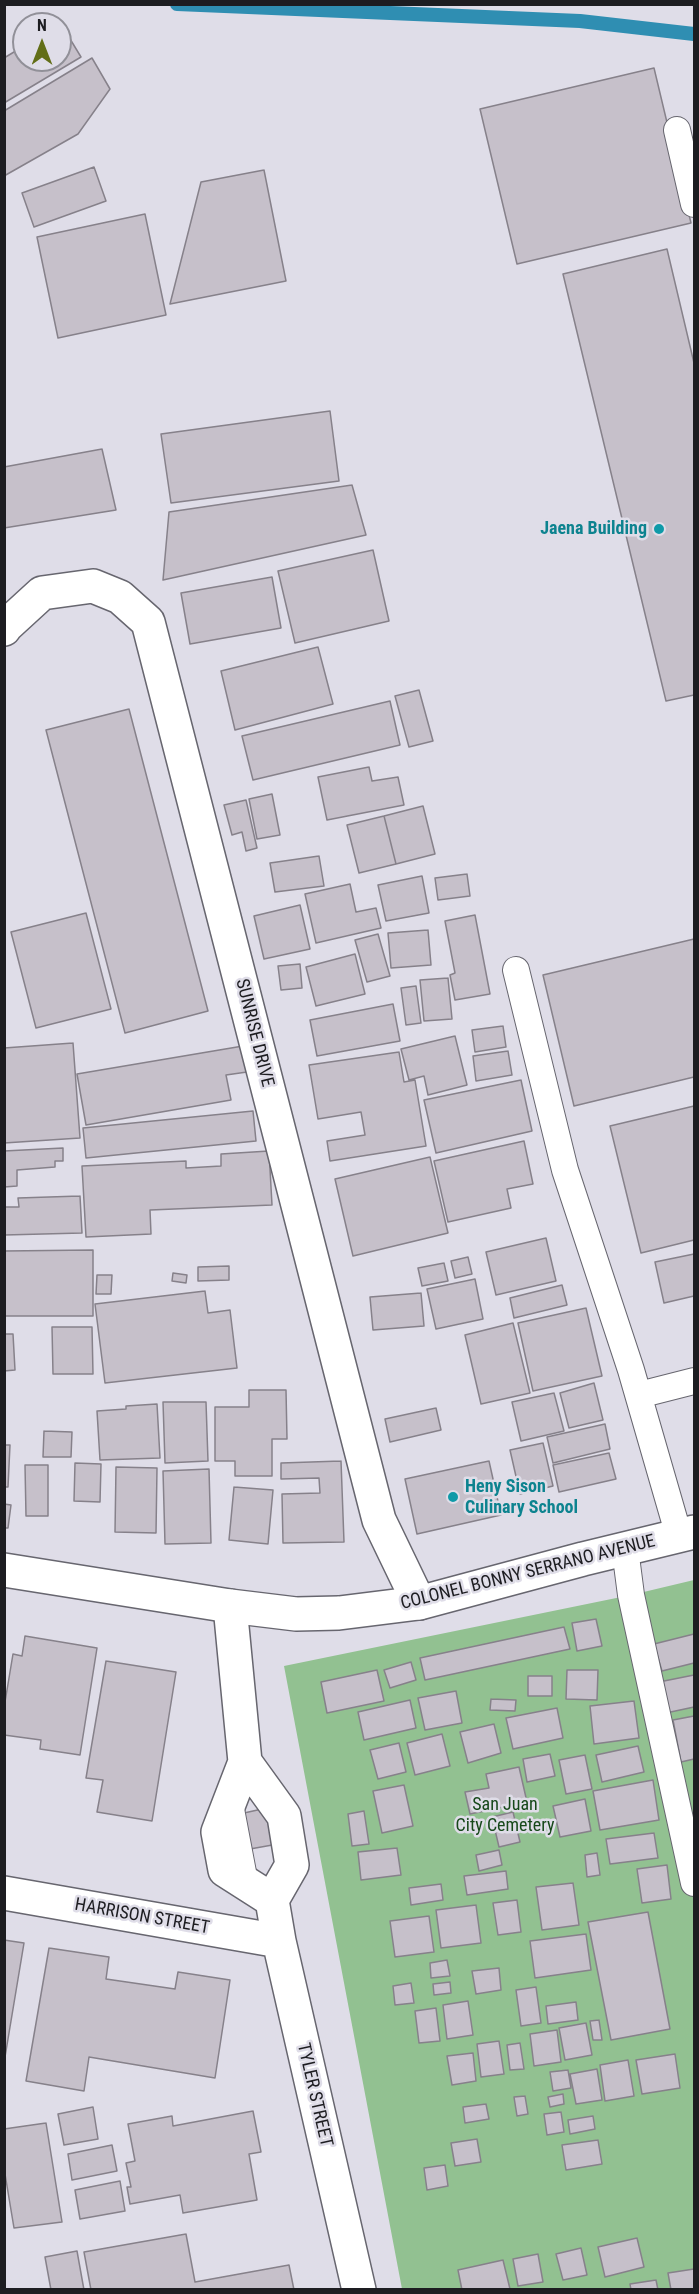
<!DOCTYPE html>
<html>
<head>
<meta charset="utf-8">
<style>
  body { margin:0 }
  #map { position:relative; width:699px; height:2294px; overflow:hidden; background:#dfdde8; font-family:"Roboto Condensed",sans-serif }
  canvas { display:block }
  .frame { position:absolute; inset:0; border:6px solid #1d1d21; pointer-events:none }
  .north { position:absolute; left:12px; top:12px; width:60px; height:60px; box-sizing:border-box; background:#dfdde8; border:2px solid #919098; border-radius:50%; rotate:0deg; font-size:16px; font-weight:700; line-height:24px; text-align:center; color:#1d1d21 }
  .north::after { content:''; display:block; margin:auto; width:21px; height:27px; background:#626e17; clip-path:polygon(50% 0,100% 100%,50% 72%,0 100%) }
</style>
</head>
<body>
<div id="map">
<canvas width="699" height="2294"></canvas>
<div class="frame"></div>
<div class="north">N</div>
</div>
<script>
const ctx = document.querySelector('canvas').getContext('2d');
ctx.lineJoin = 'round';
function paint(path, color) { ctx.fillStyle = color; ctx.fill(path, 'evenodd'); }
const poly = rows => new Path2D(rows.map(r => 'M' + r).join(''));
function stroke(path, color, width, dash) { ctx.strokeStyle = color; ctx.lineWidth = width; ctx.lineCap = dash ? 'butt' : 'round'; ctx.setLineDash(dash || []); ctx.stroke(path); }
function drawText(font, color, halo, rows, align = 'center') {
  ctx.font = font + ' "Roboto Condensed",sans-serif'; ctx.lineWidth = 5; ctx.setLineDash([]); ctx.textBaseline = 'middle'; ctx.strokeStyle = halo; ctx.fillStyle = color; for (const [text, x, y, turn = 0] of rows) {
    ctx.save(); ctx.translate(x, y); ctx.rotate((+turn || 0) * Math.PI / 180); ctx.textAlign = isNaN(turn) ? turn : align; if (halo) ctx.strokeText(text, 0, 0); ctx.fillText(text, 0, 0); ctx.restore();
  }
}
paint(poly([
  [694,1580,694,2289,402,2289,284,1666,631,1595]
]), '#92c191');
stroke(poly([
  [177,4,580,21,694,34]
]), '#2f8eb2', 14);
const building = poly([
  [61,24,81,57,4,103,4,58,24,46,24,60,60,60,61,24],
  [92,58,110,89,78,134,4,176,4,111,92,58],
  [654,68,691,223,517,264,480,109,654,68],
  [94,167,106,201,34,227,22,193,94,167],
  [264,170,286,281,170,304,201,182,264,170],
  [145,214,166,315,58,338,37,237,145,214],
  [667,249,694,363,694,695,666,701,563,274,667,249],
  [330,411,339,481,171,503,161,434,330,411],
  [102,449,116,510,4,528,4,467,102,449],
  [352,485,366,535,163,580,169,512,352,485],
  [373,550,389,621,295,643,278,571,373,550],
  [272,577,281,628,190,644,181,593,272,577],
  [318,647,333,704,235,730,221,671,318,647],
  [419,690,433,741,409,747,395,696,419,690],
  [390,701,400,745,253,780,242,736,390,701],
  [129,709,208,1011,125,1033,46,730,129,709],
  [369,767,372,781,398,777,404,805,327,820,318,777,369,767],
  [272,794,280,835,257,839,249,799,272,794],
  [246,800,257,848,246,851,242,832,232,835,224,805,246,800],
  [423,806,435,854,396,864,384,816,423,806],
  [384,816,396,864,359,873,347,825,384,816],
  [319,856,324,886,275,892,270,863,319,856],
  [467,874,470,896,438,900,435,878,467,874],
  [422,876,429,913,386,921,378,885,422,876],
  [350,884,356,912,376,908,381,928,316,943,305,894,350,884],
  [300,905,310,949,264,959,254,916,300,905],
  [86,913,111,1009,36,1028,11,932,86,913],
  [475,915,490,994,455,1000,450,975,455,973,445,921,475,915],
  [428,930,431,965,391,968,388,933,428,930],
  [378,934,390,976,367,982,355,940,378,934],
  [694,939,694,1077,574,1106,543,975,694,939],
  [355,954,365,994,316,1006,306,967,355,954],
  [300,964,302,988,281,990,278,966,300,964],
  [448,978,452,1019,424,1021,420,980,448,978],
  [416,986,421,1023,406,1025,401,988,416,986],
  [393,1004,400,1041,317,1056,310,1020,393,1004],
  [503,1026,506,1047,475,1052,472,1030,503,1026],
  [455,1036,467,1085,428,1095,424,1076,409,1080,401,1049,455,1036],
  [73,1043,80,1138,4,1143,4,1048,73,1043],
  [243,1046,247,1072,226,1075,231,1100,86,1125,77,1074,243,1046],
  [508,1051,512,1075,476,1081,473,1056,508,1051],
  [399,1052,404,1082,415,1080,426,1146,330,1161,327,1141,365,1135,361,1112,318,1119,309,1065,399,1052],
  [521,1080,532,1131,436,1153,424,1100,521,1080],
  [694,1106,694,1240,641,1253,610,1126,694,1106],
  [253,1111,256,1141,86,1158,83,1128,253,1111],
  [524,1141,533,1184,507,1189,511,1208,448,1222,434,1161,524,1141],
  [63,1148,63,1161,55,1161,55,1167,17,1170,17,1186,4,1187,4,1151,63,1148],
  [269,1151,272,1205,150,1210,151,1234,86,1237,82,1166,186,1161,186,1168,221,1166,221,1154,269,1151],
  [430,1157,448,1233,353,1256,335,1179,430,1157],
  [80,1196,82,1233,4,1235,4,1207,19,1207,18,1198,80,1196],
  [546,1238,556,1281,496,1295,486,1252,546,1238],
  [93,1250,93,1316,4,1316,4,1251,93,1250],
  [694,1254,694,1296,664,1303,655,1262,694,1254],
  [468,1257,472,1274,455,1278,451,1261,468,1257],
  [444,1263,448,1281,422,1286,418,1268,444,1263],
  [229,1266,229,1280,198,1281,198,1267,229,1266],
  [173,1273,187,1275,186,1283,172,1281,173,1273],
  [97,1275,112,1275,111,1294,96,1294,97,1275],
  [475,1279,483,1319,436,1329,427,1289,475,1279],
  [562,1285,567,1305,514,1318,510,1298,562,1285],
  [205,1291,208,1313,230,1310,237,1368,105,1383,95,1304,205,1291],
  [421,1293,424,1326,373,1330,370,1297,421,1293],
  [586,1308,602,1376,533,1391,518,1323,586,1308],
  [513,1323,530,1393,481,1404,465,1335,513,1323],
  [52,1327,92,1327,93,1374,53,1374,52,1327],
  [4,1334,13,1334,15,1370,4,1371,4,1334],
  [594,1383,603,1420,569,1428,560,1393,594,1383],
  [249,1390,286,1390,287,1439,272,1439,272,1476,235,1476,235,1461,215,1461,215,1407,249,1407,249,1390],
  [554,1393,564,1431,521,1441,512,1402,554,1393],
  [163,1402,206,1402,208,1461,165,1463,163,1402],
  [157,1404,160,1458,100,1460,97,1411,126,1409,126,1406,157,1404],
  [436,1408,441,1430,390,1442,385,1419,436,1408],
  [605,1424,610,1449,553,1463,547,1437,605,1424],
  [44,1431,72,1432,71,1457,43,1457,44,1431],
  [543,1443,553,1486,520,1494,510,1450,543,1443],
  [4,1445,10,1445,8,1487,4,1487,4,1445],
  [609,1453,616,1479,559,1492,553,1465,609,1453],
  [341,1461,344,1542,283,1543,282,1494,320,1493,319,1478,281,1479,281,1463,341,1461],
  [489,1461,501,1515,417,1534,405,1479,489,1461],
  [75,1463,101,1464,100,1502,74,1501,75,1463],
  [25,1465,48,1465,48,1516,26,1516,25,1465],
  [116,1467,157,1468,156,1533,115,1532,116,1467],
  [209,1469,211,1543,165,1544,163,1471,209,1469],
  [234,1487,273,1490,268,1544,229,1540,234,1487],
  [4,1504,11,1505,8,1528,4,1528,4,1504],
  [596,1619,602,1646,577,1651,572,1623,596,1619],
  [564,1627,570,1649,425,1680,420,1658,564,1627],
  [694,1634,694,1663,662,1671,654,1644,694,1634],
  [25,1636,97,1648,80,1755,40,1749,41,1740,4,1735,4,1708,13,1654,22,1656,25,1636],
  [106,1661,176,1672,152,1821,97,1812,103,1780,86,1778,106,1661],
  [411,1662,416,1680,390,1688,384,1670,411,1662],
  [377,1670,384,1701,327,1713,321,1682,377,1670],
  [567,1670,598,1670,597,1700,566,1699,567,1670],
  [694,1675,694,1707,666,1713,659,1682,694,1675],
  [528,1676,552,1676,552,1696,528,1696,528,1676],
  [456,1691,462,1723,425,1730,418,1698,456,1691],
  [491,1699,516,1700,515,1711,490,1710,491,1699],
  [410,1700,416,1728,364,1740,358,1712,410,1700],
  [634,1701,639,1738,594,1744,590,1706,634,1701],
  [557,1708,563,1738,513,1749,506,1718,557,1708],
  [694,1716,694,1759,681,1762,673,1720,694,1716],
  [494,1724,501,1753,468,1763,460,1732,494,1724],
  [442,1734,450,1766,415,1775,407,1743,442,1734],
  [399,1743,406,1772,378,1779,370,1750,399,1743],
  [638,1746,644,1772,602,1782,596,1755,638,1746],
  [550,1754,555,1776,527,1782,523,1759,550,1754],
  [585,1755,592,1789,566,1794,559,1760,585,1755],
  [519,1767,527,1802,470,1814,465,1792,489,1788,486,1774,519,1767],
  [653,1780,659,1820,600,1830,593,1791,653,1780],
  [404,1785,413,1826,382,1833,373,1791,404,1785],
  [585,1799,591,1831,560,1837,553,1806,585,1799],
  [271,1807,278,1844,250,1849,244,1813,271,1807],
  [364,1811,369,1844,352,1846,348,1814,364,1811],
  [513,1812,520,1842,499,1847,492,1817,513,1812],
  [654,1833,658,1858,610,1864,606,1839,654,1833],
  [397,1848,401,1875,361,1880,358,1852,397,1848],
  [499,1850,502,1865,479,1871,476,1855,499,1850],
  [597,1853,600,1875,587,1877,585,1855,597,1853],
  [667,1865,671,1899,642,1903,637,1869,667,1865],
  [506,1871,508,1889,467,1895,464,1876,506,1871],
  [573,1883,579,1925,542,1930,536,1887,573,1883],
  [441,1884,443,1900,411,1905,409,1888,441,1884],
  [517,1900,521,1932,498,1935,493,1903,517,1900],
  [476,1905,481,1943,441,1948,436,1910,476,1905],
  [648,1912,670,2029,611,2040,588,1922,648,1912],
  [429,1916,434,1952,395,1957,390,1921,429,1916],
  [586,1934,591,1970,535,1978,530,1941,586,1934],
  [4,1940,24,1943,4,2063,4,1940],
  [49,1948,109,1957,106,1979,175,1989,178,1972,230,1980,215,2078,89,2057,84,2091,26,2081,49,1948],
  [447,1960,450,1976,431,1978,430,1963,447,1960],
  [499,1968,501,1990,476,1994,472,1971,499,1968],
  [450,1982,451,1993,434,1995,433,1984,450,1982],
  [411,1983,414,2003,395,2005,393,1986,411,1983],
  [536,1987,541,2023,521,2026,516,1990,536,1987],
  [468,2001,473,2035,447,2039,443,2005,468,2001],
  [576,2002,578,2020,548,2024,546,2006,576,2002],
  [436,2008,440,2041,419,2043,415,2011,436,2008],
  [599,2020,602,2040,593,2040,590,2021,599,2020],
  [586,2023,592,2055,565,2060,559,2028,586,2023],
  [557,2030,561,2062,534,2066,530,2034,557,2030],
  [499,2041,504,2074,481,2077,477,2044,499,2041],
  [520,2043,524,2069,510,2070,507,2045,520,2043],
  [473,2053,476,2081,452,2085,447,2056,473,2053],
  [675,2054,680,2088,642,2094,636,2060,675,2054],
  [628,2060,634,2096,605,2101,600,2065,628,2060],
  [597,2069,602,2100,576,2104,570,2074,597,2069],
  [568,2070,571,2088,553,2091,550,2072,568,2070],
  [563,2094,564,2104,550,2107,548,2097,563,2094],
  [525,2096,528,2114,517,2116,514,2097,525,2096],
  [486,2104,489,2119,465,2123,463,2107,486,2104],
  [93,2107,98,2139,64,2145,58,2114,93,2107],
  [253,2111,261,2152,249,2154,257,2200,183,2213,180,2195,130,2204,127,2187,131,2187,126,2163,135,2161,128,2124,172,2116,173,2126,253,2111],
  [561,2112,564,2132,547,2135,544,2114,561,2112],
  [593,2116,595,2129,570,2134,568,2120,593,2116],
  [46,2123,62,2222,14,2228,4,2168,4,2129,46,2123],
  [477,2139,481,2162,455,2166,451,2143,477,2139],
  [598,2140,602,2164,566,2170,562,2145,598,2140],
  [112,2145,117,2171,72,2180,68,2154,112,2145],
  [445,2165,448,2186,427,2190,424,2168,445,2165],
  [120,2181,125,2211,80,2219,75,2190,120,2181],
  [186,2234,195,2282,289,2265,294,2290,91,2290,84,2252,186,2234],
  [637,2238,644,2267,605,2277,598,2247,637,2238],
  [581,2248,587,2275,563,2280,556,2254,581,2248],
  [77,2251,84,2290,51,2290,45,2257,77,2251],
  [538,2254,543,2282,518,2286,513,2259,538,2254],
  [503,2260,510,2289,462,2290,458,2270,503,2260],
  [694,2269,694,2290,671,2290,668,2273,694,2269],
  [656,2280,658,2290,631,2290,630,2284,656,2280]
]);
paint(building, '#c6c0ca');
stroke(building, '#86818a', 1.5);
const lane = poly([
  [677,130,694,204],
  [516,970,565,1170,631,1370,679,1536],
  [639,1395,694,1381],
  [625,1549,631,1595,694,1883],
  [230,1804,245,1883]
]);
const street = poly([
  [4,629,6,626,42,593,93,586,120,597,148,622,379,1520,419,1603],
  [230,1606,245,1762,218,1832,225,1870,272,1900],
  [245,1762,284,1816,292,1865,272,1900,279,1941,359,2290],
  [4,1893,279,1941]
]);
const secondary = poly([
  [4,1570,230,1606,296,1614,339,1613,419,1603,583,1559,694,1532]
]);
stroke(lane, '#67666f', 28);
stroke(street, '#67666f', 36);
stroke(secondary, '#67666f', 36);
stroke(lane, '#fff', 26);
stroke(street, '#fff', 33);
stroke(secondary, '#fff', 33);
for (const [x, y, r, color] of [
  [659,529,6,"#0f9aa8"],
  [453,1497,6,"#0f9aa8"]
]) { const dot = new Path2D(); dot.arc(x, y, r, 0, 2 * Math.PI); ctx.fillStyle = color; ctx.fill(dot); stroke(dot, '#dfdde8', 2); }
drawText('bold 18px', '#0d838f', '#dfdde8', [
  ["Jaena Building",647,529],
  ["Heny Sison",465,1487,"left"],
  ["Culinary School",465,1508,"left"]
], 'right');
drawText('18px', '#1d1d21', '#dfdde8', [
  ["SUNRISE DRIVE",254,1033,76],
  ["COLONEL BONNY SERRANO AVENUE",528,1573,-14],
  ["HARRISON STREET",142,1917,10],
  ["TYLER STREET",314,2095,77]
]);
drawText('18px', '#164819', '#dfdde8', [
  ["San Juan",505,1805],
  ["City Cemetery",505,1826]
]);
</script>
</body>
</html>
